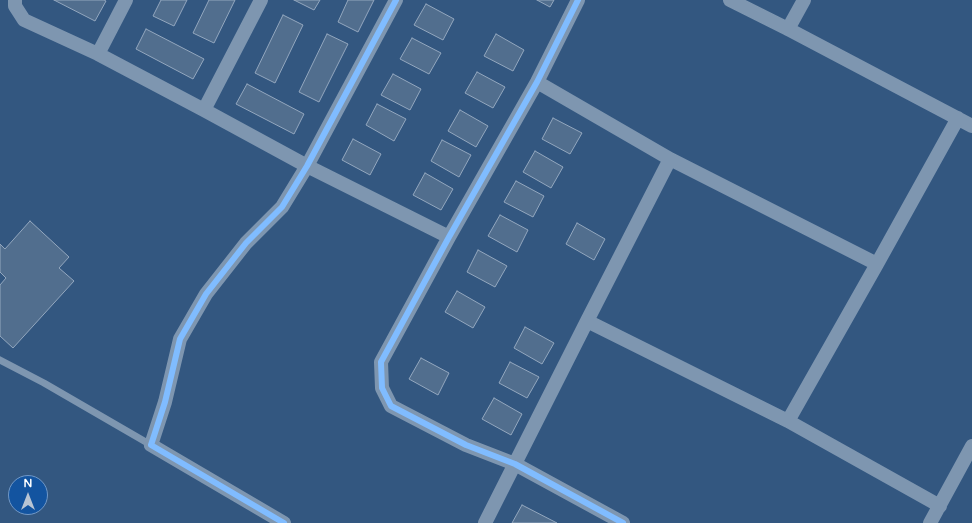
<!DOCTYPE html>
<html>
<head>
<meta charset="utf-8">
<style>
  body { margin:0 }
  #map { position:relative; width:972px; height:523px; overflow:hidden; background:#335780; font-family:"Varela Round",sans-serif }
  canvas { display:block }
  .north { position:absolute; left:8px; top:475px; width:40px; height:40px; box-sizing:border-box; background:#1354a0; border:1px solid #7198c6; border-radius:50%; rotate:0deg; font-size:11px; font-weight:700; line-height:16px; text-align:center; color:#fff }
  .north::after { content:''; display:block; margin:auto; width:14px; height:18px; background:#b8c4d3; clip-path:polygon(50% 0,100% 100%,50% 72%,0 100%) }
</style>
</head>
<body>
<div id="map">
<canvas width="972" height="523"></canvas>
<div class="north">N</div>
</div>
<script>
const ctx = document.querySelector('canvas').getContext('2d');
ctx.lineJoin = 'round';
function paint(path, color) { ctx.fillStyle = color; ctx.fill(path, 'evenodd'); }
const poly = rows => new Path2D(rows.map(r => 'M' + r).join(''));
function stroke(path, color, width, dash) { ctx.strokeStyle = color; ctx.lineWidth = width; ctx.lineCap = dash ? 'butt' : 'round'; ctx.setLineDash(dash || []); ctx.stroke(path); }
const building = poly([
  [54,0,104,0,106,1,95,21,54,0],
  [161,0,187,0,174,26,153,16,161,0],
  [209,0,235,0,214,43,193,33,209,0],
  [294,0,320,0,314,10,294,0],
  [348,0,374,0,358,32,338,22,348,0],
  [537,0,554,0,550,7,537,0],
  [426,4,454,19,443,40,414,25,426,4],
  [283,15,303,25,275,83,255,73,283,15],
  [146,29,204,59,193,79,136,49,146,29],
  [327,34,348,44,319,102,299,92,327,34],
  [496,34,524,50,513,71,484,56,496,34],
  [412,38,441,53,429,74,400,59,412,38],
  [477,72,505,87,493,108,465,93,477,72],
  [393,74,421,89,410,110,381,95,393,74],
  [247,84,304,114,294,134,236,104,247,84],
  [377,104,406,119,394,141,366,125,377,104],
  [460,110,488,126,476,147,448,131,460,110],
  [553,118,582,133,570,154,542,139,553,118],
  [353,139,381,154,370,175,342,160,353,139],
  [442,140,471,155,459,177,431,161,442,140],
  [535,151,563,167,551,188,523,172,535,151],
  [425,173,453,189,441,210,413,195,425,173],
  [516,181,544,196,533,217,504,202,516,181],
  [500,215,528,230,517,252,488,236,500,215],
  [30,221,69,257,59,268,74,281,13,348,0,336,0,285,6,278,0,272,0,244,5,249,30,221],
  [577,223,605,239,594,260,566,244,577,223],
  [478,250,507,266,495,287,467,272,478,250],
  [457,291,485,307,473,328,445,312,457,291],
  [525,327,554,343,542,364,514,348,525,327],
  [421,358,449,373,438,395,409,379,421,358],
  [510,362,539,377,527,398,499,383,510,362],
  [494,398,522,414,511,435,482,419,494,398],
  [522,505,557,523,512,523,522,505]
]);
paint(building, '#516e8e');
stroke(building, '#93a7be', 1);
stroke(poly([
  [0,360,44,383,151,445]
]), '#7e96b0', 7);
stroke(poly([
  [15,0,15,6,24,20,98,54,204,110,307,166,449,237],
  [578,0,537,82,449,237,381,362,382,388,391,406,466,445,515,464,623,523],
  [730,0,788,29,972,126],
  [788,29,804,0],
  [98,54,126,0],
  [537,82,670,159,877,264],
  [204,110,261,0],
  [587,321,788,421,940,506],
  [788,421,877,264,958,118],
  [284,523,151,445,165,402,180,339,206,294,246,243,282,207,307,166,396,0],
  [485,523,587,321,670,159],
  [930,523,972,446]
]), '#7e96b0', 14);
stroke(poly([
  [578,0,537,82,449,237,381,362,382,388,391,406,466,445,515,464,623,523],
  [284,523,151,445,165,402,180,339,206,294,246,243,282,207,307,166,396,0]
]), '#80bcff', 6);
</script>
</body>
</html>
